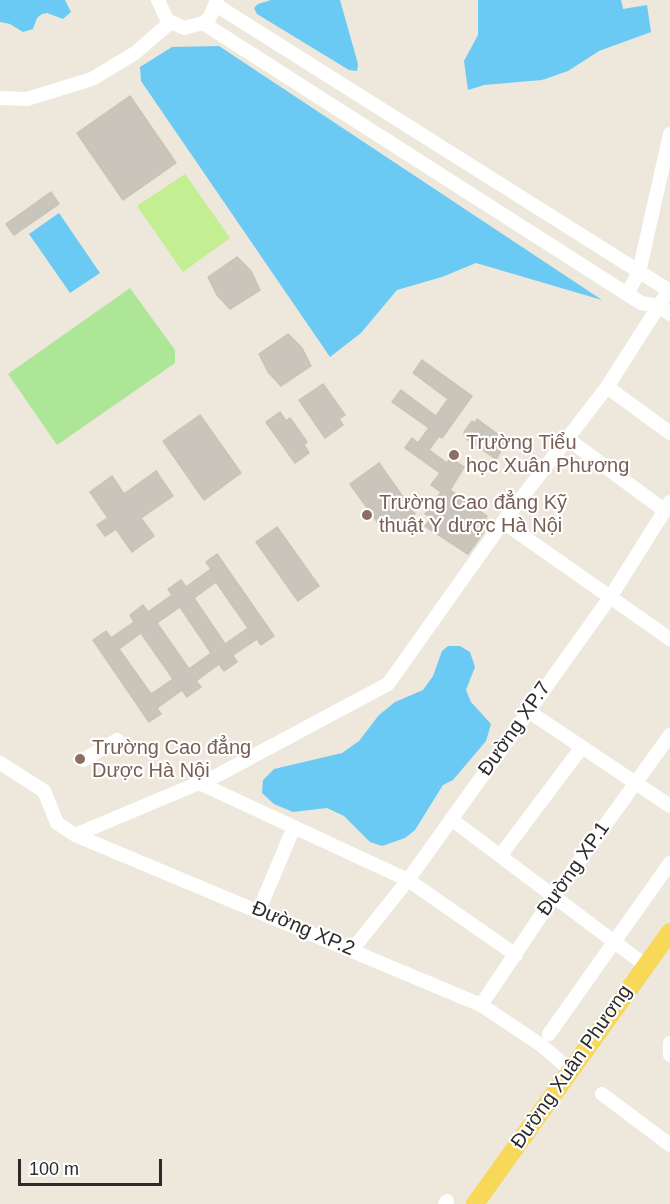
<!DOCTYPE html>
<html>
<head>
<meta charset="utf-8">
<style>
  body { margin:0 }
  #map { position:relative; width:670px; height:1204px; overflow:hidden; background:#ede7dc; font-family:Helvetica,sans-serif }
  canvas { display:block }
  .scale { position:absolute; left:18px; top:1159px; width:144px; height:27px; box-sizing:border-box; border:3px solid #2b2b2b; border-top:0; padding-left:8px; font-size:18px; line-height:21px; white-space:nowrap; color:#2b2b2b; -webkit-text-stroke:4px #fff; paint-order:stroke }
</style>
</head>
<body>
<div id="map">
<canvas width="670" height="1204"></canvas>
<div class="scale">100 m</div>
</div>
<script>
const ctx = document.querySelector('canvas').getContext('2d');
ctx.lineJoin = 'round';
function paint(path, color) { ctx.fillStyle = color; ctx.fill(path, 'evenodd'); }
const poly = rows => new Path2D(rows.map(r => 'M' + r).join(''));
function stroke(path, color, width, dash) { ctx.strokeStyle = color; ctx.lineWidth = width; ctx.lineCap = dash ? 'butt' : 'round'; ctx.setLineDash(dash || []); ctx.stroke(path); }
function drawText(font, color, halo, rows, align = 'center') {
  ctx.font = font + ' Helvetica,sans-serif'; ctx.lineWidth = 4.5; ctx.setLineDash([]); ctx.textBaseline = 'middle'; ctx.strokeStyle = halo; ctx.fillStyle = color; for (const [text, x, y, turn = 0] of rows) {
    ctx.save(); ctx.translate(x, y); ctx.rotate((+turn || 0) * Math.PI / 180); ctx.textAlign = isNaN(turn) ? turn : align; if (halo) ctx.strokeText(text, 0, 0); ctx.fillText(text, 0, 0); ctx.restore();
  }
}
paint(poly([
  [130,288,175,350,175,363,57,445,8,374]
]), '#aee697');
paint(poly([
  [185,174,230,238,183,272,137,206]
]), '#c3ee92');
paint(poly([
  [0,0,65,0,71,12,63,19,47,13,42,14,37,18,33,29,23,32,10,24,0,22],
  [271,0,340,0,358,64,357,71,349,70,257,14,254,8,258,4],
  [478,0,621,0,623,9,647,5,651,32,599,51,568,71,542,80,484,85,468,90,464,61,478,35],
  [219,46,602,300,476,263,442,277,397,290,361,333,330,357,141,81,140,67,172,47],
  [59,213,100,273,70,293,29,234],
  [448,646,460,646,470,652,475,667,466,690,471,702,491,724,486,741,453,780,443,785,415,830,405,838,382,846,370,842,344,816,327,808,293,812,274,804,262,793,263,780,274,769,342,753,359,741,379,715,395,702,423,690,433,676,442,651]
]), '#6bcaf4');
const building = poly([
  [130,96,176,163,123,200,77,133,130,96],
  [51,192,59,204,14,235,6,224,51,192],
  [237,257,251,271,260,290,230,309,217,295,208,277,237,257],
  [288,334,302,348,311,366,281,386,268,372,259,354,288,334],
  [422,360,472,396,442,438,439,436,429,450,447,463,450,458,464,467,450,490,487,516,485,518,491,522,468,554,425,526,431,518,425,514,441,492,431,485,440,473,405,448,412,438,418,443,429,428,392,402,401,390,436,416,448,399,413,373,422,360],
  [323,384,345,415,339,419,343,425,325,438,299,400,323,384],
  [280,412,286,421,290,418,307,442,304,445,309,453,295,463,266,422,280,412],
  [200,415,241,473,204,500,163,441,200,415],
  [477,419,507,441,496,459,465,438,464,432,472,421,475,423,477,419],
  [379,463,415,514,386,534,350,484,379,463],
  [156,471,173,496,141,518,154,536,132,552,116,529,105,536,97,525,108,518,90,492,112,476,124,494,156,471],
  [277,527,319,586,298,601,256,542,277,527],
  [217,554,274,636,261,645,257,639,233,655,237,662,224,671,219,664,196,681,201,687,187,697,182,690,157,708,161,714,149,722,93,640,106,631,111,638,134,622,130,615,143,605,148,612,172,595,168,589,181,580,186,587,211,569,206,562,217,554],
  [216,582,248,628,225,644,194,598,216,582],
  [180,607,211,653,189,669,157,623,180,607],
  [141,633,173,679,151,694,119,649,141,633]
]);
paint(building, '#c9c5bb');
stroke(building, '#c9c3b6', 1.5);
stroke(poly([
  [158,0,167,20,184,28,203,23,210,17,217,0],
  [216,5,670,291],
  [203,23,641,303,660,306,670,314],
  [0,98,27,99,92,79,135,53,171,22],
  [627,294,639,272,670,134],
  [607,387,670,433],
  [569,440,664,510],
  [503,522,670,639],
  [528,711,670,806],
  [83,760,117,740],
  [0,763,44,791,57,823,75,835,481,1005,541,1045,570,1070],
  [199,783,408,880,516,955],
  [451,819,645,965],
  [75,835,218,775,388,684,503,522,607,387,669,290],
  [500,856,582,747],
  [259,910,294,827],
  [352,950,408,880,611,596,670,502],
  [481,1005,554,896,670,735],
  [549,1034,670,863],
  [670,1043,670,1055],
  [602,1094,670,1145],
  [445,1204,447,1201]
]), '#fff', 14);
stroke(poly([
  [475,1204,670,932]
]), '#f7d858', 18);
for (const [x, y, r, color] of [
  [454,455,6,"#8d6e63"],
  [367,515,6,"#8d6e63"],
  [80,759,6,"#8d6e63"]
]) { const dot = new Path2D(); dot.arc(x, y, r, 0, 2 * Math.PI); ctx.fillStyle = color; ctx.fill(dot); stroke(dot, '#fff', 2); }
drawText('20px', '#785e54', '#fff', [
  ["Trường Tiểu",466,443],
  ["học Xuân Phương",466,466],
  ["Trường Cao đẳng Kỹ",379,503],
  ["thuật Y dược Hà Nội",379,526],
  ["Trường Cao đẳng",92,748],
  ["Dược Hà Nội",92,771]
], 'left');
drawText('20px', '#2b2b2b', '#fff', [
  ["Đường XP.7",515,729,-55],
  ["Đường XP.1",574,869,-55],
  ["Đường XP.2",303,929,23],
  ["Đường Xuân Phương",572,1067,-55]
]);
</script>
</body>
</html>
